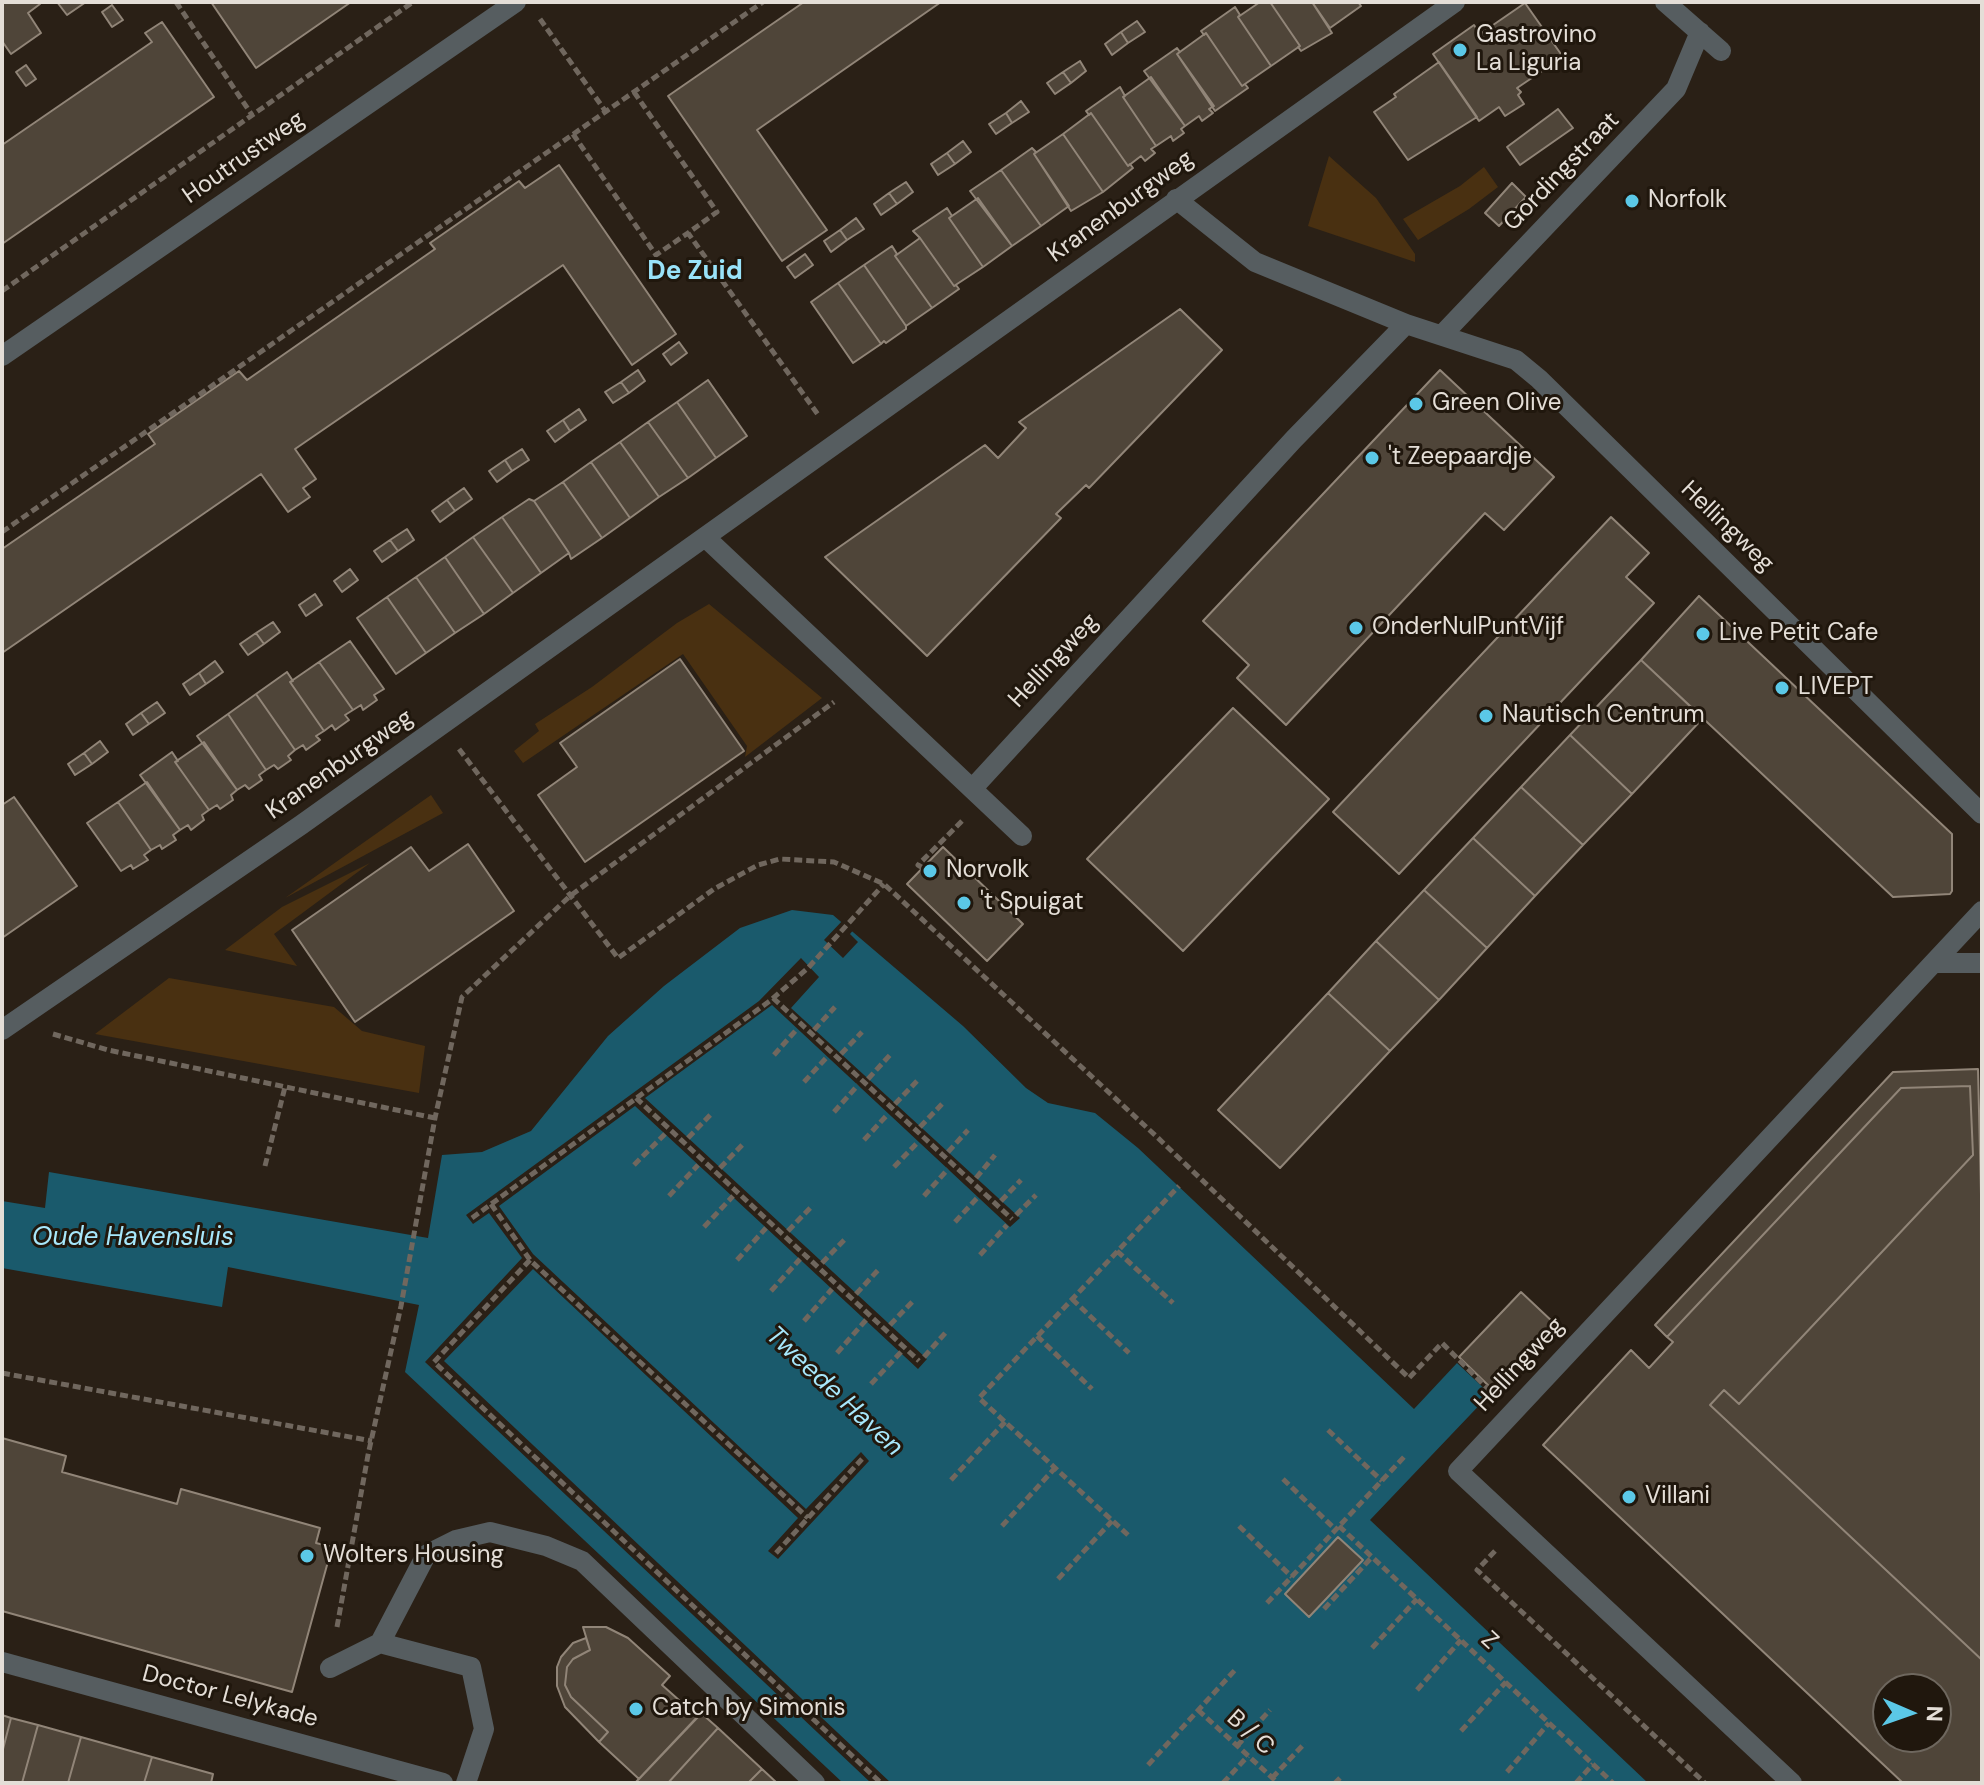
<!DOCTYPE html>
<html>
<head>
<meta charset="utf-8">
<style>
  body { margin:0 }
  #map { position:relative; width:1984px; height:1785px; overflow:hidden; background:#2a2016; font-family:"DM Sans",sans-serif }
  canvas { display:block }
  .frame { position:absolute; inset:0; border:4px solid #e4ded7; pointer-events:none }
  .north { position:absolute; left:1872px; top:1673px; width:80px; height:80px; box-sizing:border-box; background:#20170d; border:2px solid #6e675e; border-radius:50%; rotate:92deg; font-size:22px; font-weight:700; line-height:32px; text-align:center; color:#e4ded7 }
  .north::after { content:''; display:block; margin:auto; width:28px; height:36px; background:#5bc8e7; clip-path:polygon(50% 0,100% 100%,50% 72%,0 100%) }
</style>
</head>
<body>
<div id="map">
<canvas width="1984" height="1785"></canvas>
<div class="frame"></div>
<div class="north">N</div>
</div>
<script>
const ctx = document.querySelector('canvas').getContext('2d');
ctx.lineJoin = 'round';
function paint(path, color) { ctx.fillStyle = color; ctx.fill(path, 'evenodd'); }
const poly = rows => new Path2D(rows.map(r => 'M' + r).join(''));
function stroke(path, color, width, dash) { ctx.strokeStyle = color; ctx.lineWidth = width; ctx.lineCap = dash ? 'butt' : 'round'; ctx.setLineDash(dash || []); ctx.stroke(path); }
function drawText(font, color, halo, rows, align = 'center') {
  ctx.font = font + ' "DM Sans",sans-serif'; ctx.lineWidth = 6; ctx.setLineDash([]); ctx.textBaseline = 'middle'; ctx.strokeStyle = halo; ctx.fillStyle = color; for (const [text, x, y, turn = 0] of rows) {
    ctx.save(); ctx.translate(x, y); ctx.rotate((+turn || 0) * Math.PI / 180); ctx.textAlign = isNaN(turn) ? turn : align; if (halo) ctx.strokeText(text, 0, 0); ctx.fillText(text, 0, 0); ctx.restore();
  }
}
paint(poly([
  [1329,156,1376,198,1415,254,1415,262,1308,226],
  [1484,167,1498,187,1469,209,1418,240,1403,219,1460,186],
  [709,604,822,698,745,757,747,746,683,654,523,763,514,751,539,731,535,724,592,687,677,623],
  [431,795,443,813,285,898],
  [370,863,274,934,297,966,225,950,282,907],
  [169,978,334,1007,362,1031,425,1046,419,1093,95,1034]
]), '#493011');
paint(poly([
  [792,910,833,915,963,1026,1026,1088,1048,1103,1095,1113,1138,1148,1414,1409,1457,1363,1490,1394,1370,1520,1648,1783,843,1783,405,1372,419,1305,228,1267,222,1307,2,1268,2,1201,45,1208,49,1172,428,1238,442,1155,482,1152,531,1131,608,1036,664,986,740,928]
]), '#1a5a6c');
paint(poly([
  [844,919,855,928,850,934,858,942,843,958,824,940],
  [801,958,819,977,791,1008,1020,1218,1010,1227,772,1005,645,1098,927,1359,918,1369,635,1106,499,1206,533,1254,806,1509,861,1452,869,1461,778,1559,768,1551,798,1518,533,1269,444,1361,891,1783,871,1783,425,1362,522,1258,489,1213,473,1224,466,1215,759,1001]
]), '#2a2016');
const building = poly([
  [2,2,39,2,40,4,28,13,41,33,11,54,2,41,2,2],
  [57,2,86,2,67,15,57,2],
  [211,2,351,2,256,68,211,2],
  [804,2,941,2,757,130,827,230,782,261,668,96,804,2],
  [1260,2,1270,2,1300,46,1271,66,1238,17,1260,2],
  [1270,2,1312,2,1332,33,1301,51,1298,47,1300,46,1270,2],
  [1312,2,1358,2,1361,6,1330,28,1312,2],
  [1525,3,1563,57,1517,88,1521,92,1518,95,1524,104,1505,116,1499,107,1479,121,1433,54,1474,25,1480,34,1525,3],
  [112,5,123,20,112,27,102,12,112,5],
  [1235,7,1240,15,1238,17,1271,66,1242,86,1206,33,1204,35,1201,31,1235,7],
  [1137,21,1145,32,1128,43,1121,32,1137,21],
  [162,22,214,97,2,244,2,145,152,42,145,33,162,22],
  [1121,32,1128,43,1112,55,1105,44,1121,32],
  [1206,33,1242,86,1245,84,1248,88,1215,111,1177,54,1206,33],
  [1177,48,1180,52,1177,54,1214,106,1209,109,1213,113,1202,121,1199,116,1185,126,1144,71,1177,48],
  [1080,61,1086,71,1071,83,1063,72,1080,61],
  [1439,62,1477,117,1408,160,1374,112,1396,97,1394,94,1439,62],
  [26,65,36,79,26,86,16,72,26,65],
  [1063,72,1071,83,1055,94,1047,83,1063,72],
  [1151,77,1185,126,1181,129,1184,133,1173,141,1171,136,1156,146,1123,97,1151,77],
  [1120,87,1125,96,1123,97,1156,146,1151,149,1155,153,1145,161,1141,156,1128,166,1091,113,1089,115,1086,111,1120,87],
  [1021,101,1029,112,1012,123,1006,113,1021,101],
  [1558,109,1573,128,1520,165,1507,147,1558,109],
  [1006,113,1012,123,996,134,989,124,1006,113],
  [1091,113,1128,166,1130,164,1133,168,1103,192,1063,134,1091,113],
  [1063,134,1103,192,1071,211,1034,154,1063,134],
  [963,141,971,152,955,164,947,153,963,141],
  [1032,148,1036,152,1034,154,1069,206,1041,226,1001,170,1032,148],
  [947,153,955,164,938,175,931,164,947,153],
  [559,165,676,334,632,365,563,265,295,449,316,479,303,488,310,497,288,512,261,474,2,653,2,549,155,444,148,434,239,371,247,380,435,249,430,243,519,181,525,188,559,165],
  [1001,170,1041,226,1012,246,970,191,1001,170],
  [906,182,913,192,897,204,889,193,906,182],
  [1512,183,1526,197,1499,226,1485,213,1512,183],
  [889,193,897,204,881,215,874,204,889,193],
  [978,198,1012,246,983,267,949,218,978,198],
  [947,208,952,216,949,218,983,267,954,286,920,238,913,231,947,208],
  [856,218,864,229,847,240,840,230,856,218],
  [840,230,847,240,831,252,824,241,840,230],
  [920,238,954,286,956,285,959,289,932,308,895,256,920,238],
  [892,246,897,254,895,256,932,308,906,326,864,265,892,246],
  [805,254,813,265,795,278,787,267,805,254],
  [864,265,906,326,906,329,886,343,884,341,881,344,838,283,864,265],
  [838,283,881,344,853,363,811,302,838,283],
  [1180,309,1222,350,1089,488,1086,485,1056,514,1061,518,927,656,825,557,985,445,998,458,1026,428,1019,422,1180,309],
  [679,342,687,353,671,365,663,354,679,342],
  [638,370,645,381,629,393,621,382,638,370],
  [1440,370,1554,477,1504,530,1485,513,1286,725,1237,678,1249,665,1203,621,1440,370],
  [708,380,747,436,716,458,677,402,708,380],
  [621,382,629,393,613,403,605,392,621,382],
  [677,402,716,458,688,478,648,422,677,402],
  [579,409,586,420,570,431,563,420,579,409],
  [563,420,570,431,555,442,547,431,563,420],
  [648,422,688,478,659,497,620,442,648,422],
  [620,442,659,497,630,518,591,462,620,442],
  [522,449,529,460,512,471,505,460,522,449],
  [505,460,512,471,497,482,489,471,505,460],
  [591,462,630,518,602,538,563,482,591,462],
  [563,482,602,538,571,559,569,553,534,501,563,482],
  [464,488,472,499,455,511,447,500,464,488],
  [529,499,534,501,569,553,541,573,502,517,529,499],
  [447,500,455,511,440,522,432,511,447,500],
  [502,517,541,573,513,593,473,537,502,517],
  [1611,517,1649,553,1626,577,1654,603,1399,874,1333,812,1611,517],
  [407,529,414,540,398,551,390,540,407,529],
  [473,537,513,593,484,614,445,557,473,537],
  [390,540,398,551,382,562,374,551,390,540],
  [445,557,484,614,455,633,416,577,445,557],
  [350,569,358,580,342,592,334,581,350,569],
  [416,577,455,633,426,653,387,597,416,577],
  [315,594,322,605,306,616,299,605,315,594],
  [1699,596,1952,834,1952,891,1950,894,1893,897,1641,660,1699,596],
  [387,597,426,653,396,674,357,618,387,597],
  [273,622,280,632,264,644,256,633,273,622],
  [256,633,264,644,248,655,240,644,256,633],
  [350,641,384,689,374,695,377,700,363,710,361,705,353,710,319,662,350,641],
  [680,659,744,751,585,862,538,795,577,767,560,743,680,659],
  [1641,660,1703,718,1632,794,1570,735,1641,660],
  [215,661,223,672,206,684,199,673,215,661],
  [319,662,353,710,345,715,349,720,335,730,332,725,324,731,290,682,319,662],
  [287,672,293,681,290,682,324,731,316,736,320,740,306,750,303,745,295,750,256,694,287,672],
  [199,673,206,684,190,695,183,684,199,673],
  [256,694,295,750,288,756,291,760,278,769,274,765,266,770,228,714,256,694],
  [157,702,165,713,149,724,141,713,157,702],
  [1233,708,1329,799,1183,951,1087,859,1233,708],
  [141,713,149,724,133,735,126,724,141,713],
  [228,714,266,770,259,775,262,780,249,789,245,785,237,790,197,736,228,714],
  [1570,735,1632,794,1583,845,1521,787,1570,735],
  [100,741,108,752,92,764,84,753,100,741],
  [204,742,237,790,231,795,233,800,220,809,217,805,209,810,175,762,204,742],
  [172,752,178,761,175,762,209,810,202,815,204,820,191,830,188,825,180,830,140,775,172,752],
  [84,753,92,764,75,775,68,764,84,753],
  [147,782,180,830,173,835,176,840,162,849,160,845,151,850,118,802,147,782],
  [1521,787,1583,845,1535,896,1473,838,1521,787],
  [14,797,77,886,2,938,2,805,14,797],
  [118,802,151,850,144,855,148,860,133,869,131,865,121,871,87,823,118,802],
  [1473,838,1535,896,1487,948,1424,890,1473,838],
  [468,844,514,911,355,1022,292,930,411,847,429,871,468,844],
  [943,847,1023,924,987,961,907,884,943,847],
  [1424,890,1487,948,1439,1000,1376,941,1424,890],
  [1376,941,1439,1000,1390,1051,1328,993,1376,941],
  [1328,993,1390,1051,1280,1168,1218,1110,1328,993],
  [1978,1069,1982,1237,1982,1660,1710,1405,1724,1390,1739,1404,1973,1155,1970,1086,1901,1088,1667,1337,1655,1325,1893,1072,1978,1069],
  [1970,1086,1973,1155,1739,1404,1724,1390,1710,1405,1982,1660,1982,1783,1903,1783,1543,1445,1631,1350,1649,1368,1673,1342,1667,1337,1901,1088,1970,1086],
  [1888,1689,1936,1689,1936,1737,1888,1737,1888,1689],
  [1521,1292,1555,1324,1493,1390,1459,1357,1521,1292],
  [2,1438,66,1456,62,1472,177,1504,181,1489,320,1528,316,1543,332,1547,292,1692,2,1611,2,1438],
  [1338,1537,1363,1560,1309,1617,1285,1594,1338,1537],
  [583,1627,606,1627,628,1638,670,1676,662,1685,698,1717,639,1779,599,1742,608,1732,571,1697,565,1685,567,1667,573,1659,590,1650,583,1627],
  [586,1638,590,1650,573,1659,567,1667,565,1685,571,1697,608,1732,599,1742,565,1707,557,1686,557,1667,561,1657,573,1643,586,1638],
  [701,1713,718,1728,668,1783,635,1783,701,1713],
  [2,1715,11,1718,2,1753,2,1715],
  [11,1718,38,1725,22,1783,2,1783,2,1753,11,1718],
  [38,1725,81,1737,68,1783,22,1783,38,1725],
  [718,1728,762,1769,748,1783,668,1783,718,1728],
  [81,1737,152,1757,144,1783,68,1783,81,1737],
  [152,1757,213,1774,211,1783,144,1783,152,1757],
  [762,1769,777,1783,748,1783,762,1769]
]);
paint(building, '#4f4539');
stroke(building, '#918578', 2);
stroke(poly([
  [176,2,252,115],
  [540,19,606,112],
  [634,92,717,212,688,233,819,416],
  [573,134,656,255,688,233],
  [2,291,413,2],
  [2,532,763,2],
  [459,749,618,958,714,889,758,865,780,859,834,862,884,884,1157,1137,1409,1378,1442,1343,1489,1390],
  [923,868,918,865,962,821],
  [773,998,1012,1219],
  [814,1030,835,1007],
  [53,1034,108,1050,435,1118],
  [841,1054,862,1032],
  [774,1055,797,1029],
  [868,1079,890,1055],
  [804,1082,827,1057],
  [636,1098,919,1361],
  [895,1104,917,1081],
  [834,1112,858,1085],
  [920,1127,942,1104],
  [688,1138,713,1112],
  [864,1140,888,1114],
  [948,1152,968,1130],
  [634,1165,665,1134],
  [265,1166,285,1087],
  [894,1167,918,1142],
  [720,1168,744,1143],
  [976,1178,995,1155],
  [669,1196,698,1165],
  [924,1196,948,1169],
  [1001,1201,1021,1180],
  [491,1204,530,1260,808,1518],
  [1016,1215,1036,1195],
  [472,1218,771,1000,808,968,884,884],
  [955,1222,978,1197],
  [704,1227,733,1196],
  [788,1231,813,1205],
  [1117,1251,1173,1303],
  [980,1255,1007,1225],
  [530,1260,434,1362,881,1783],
  [737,1260,766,1228],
  [822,1263,847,1237],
  [771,1291,800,1259],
  [856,1294,880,1268],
  [1072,1299,1129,1353],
  [804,1321,832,1289],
  [890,1325,914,1300],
  [1037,1336,1092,1389],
  [837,1353,866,1320],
  [924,1357,947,1331],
  [2,1373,372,1441],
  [871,1384,901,1352],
  [1328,1430,1382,1481],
  [1283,1479,1336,1530],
  [951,1480,1005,1422],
  [1002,1526,1055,1468],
  [1239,1526,1292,1577],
  [1339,1526,1613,1783],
  [1128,1535,979,1398,1179,1186],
  [1495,1551,1477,1570,1705,1783],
  [776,1553,862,1459],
  [1058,1579,1112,1521],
  [1267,1603,1404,1457],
  [1324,1609,1372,1557],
  [337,1627,368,1455,401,1306,435,1118,462,997,570,896,834,702],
  [1372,1648,1417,1599],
  [1417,1690,1461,1640],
  [1198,1710,1278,1783],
  [1461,1731,1506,1682],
  [1237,1746,1270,1710],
  [1148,1765,1235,1670],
  [1507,1772,1549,1723],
  [1272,1778,1305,1743],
  [1223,1783,1248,1756],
  [1335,1783,1340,1778],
  [1576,1783,1593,1764]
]), '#70675e', 5, [8, 4]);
stroke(poly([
  [1665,2,1721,51],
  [1176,199,1255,262,1406,324,1516,360,1539,379,1982,814],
  [1442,335,1676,89,1700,32],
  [2,356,516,2],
  [706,538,1022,836],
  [972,789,1294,439,1406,324],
  [1934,963,1982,963],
  [2,1030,301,825,1455,2],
  [380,1643,471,1667,484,1729,466,1783],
  [2,1662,443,1783],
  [330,1668,380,1643,426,1555,456,1540,490,1532,546,1546,582,1561,815,1783],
  [1792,1783,1458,1471,1982,911]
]), '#565d60', 20);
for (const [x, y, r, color] of [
  [1460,50,8,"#5bc8e7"],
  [1632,201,8,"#5bc8e7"],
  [1416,404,8,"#5bc8e7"],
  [1372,458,8,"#5bc8e7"],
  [1356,628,8,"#5bc8e7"],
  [1703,634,8,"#5bc8e7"],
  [1782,688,8,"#5bc8e7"],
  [1486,716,8,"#5bc8e7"],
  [930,871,8,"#5bc8e7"],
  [964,903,8,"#5bc8e7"],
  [1629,1497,8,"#5bc8e7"],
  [307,1556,8,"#5bc8e7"],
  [636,1709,8,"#5bc8e7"]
]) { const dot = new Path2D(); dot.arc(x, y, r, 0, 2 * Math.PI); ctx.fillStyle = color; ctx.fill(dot); stroke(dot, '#20170d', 3); }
drawText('24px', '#e4ded7', '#20170d', [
  ["Gastrovino",1476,36],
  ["La Liguria",1476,64],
  ["Norfolk",1648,201],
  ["Green Olive",1432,404],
  ["'t Zeepaardje",1388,458],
  ["OnderNulPuntVijf",1372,628],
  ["Live Petit Cafe",1719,634],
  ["LIVEPT",1798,688],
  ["Nautisch Centrum",1502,716],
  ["Norvolk",946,871],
  ["'t Spuigat",980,903],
  ["Villani",1645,1497],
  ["Wolters Housing",323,1556],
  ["Catch by Simonis",652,1709]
], 'left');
drawText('24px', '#e4ded7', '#20170d', [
  ["Houtrustweg",244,158,-35],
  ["Gordingstraat",1562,172,-46],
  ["Kranenburgweg",1121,207,-36],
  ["Hellingweg",1727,527,44],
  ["Hellingweg",1054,661,-47],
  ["Kranenburgweg",340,765,-35],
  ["Hellingweg",1520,1365,-47],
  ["Z",1489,1641,43],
  ["Doctor Lelykade",230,1697,15],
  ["B / C",1250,1733,42]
]);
drawText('bold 26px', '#99e3fa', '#20170d', [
  ["De Zuid",695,272]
]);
drawText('italic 26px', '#a7e7fb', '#20170d', [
  ["Oude Havensluis",133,1238],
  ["Tweede Haven",834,1392,43]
]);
</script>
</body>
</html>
